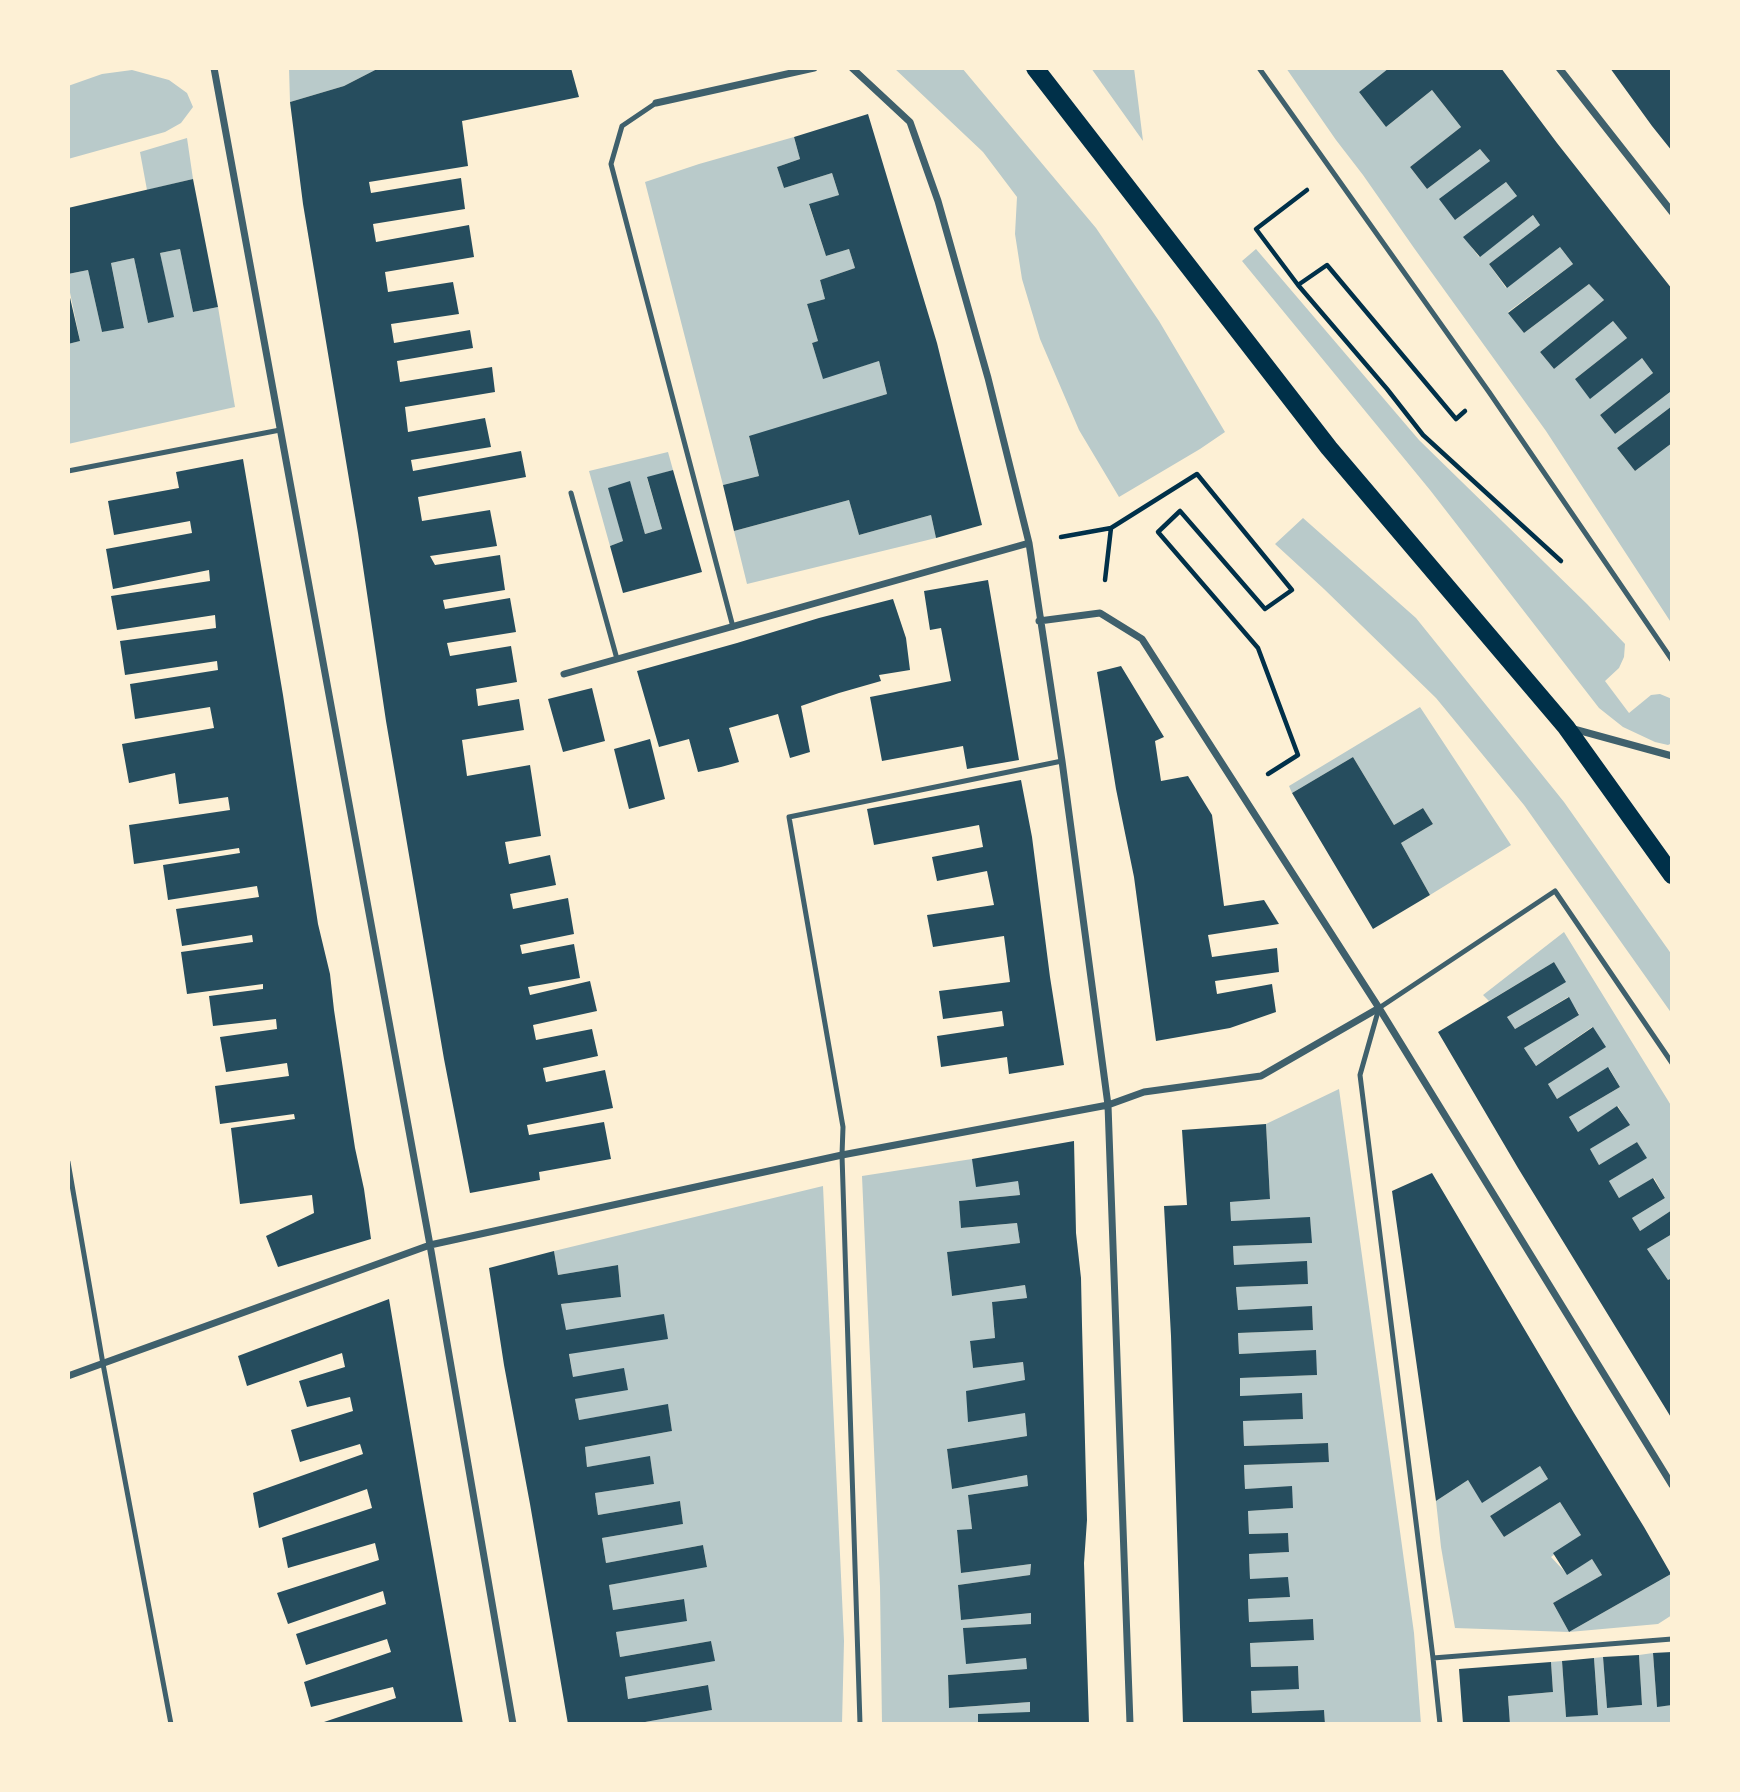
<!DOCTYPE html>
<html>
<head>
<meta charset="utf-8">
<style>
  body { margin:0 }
  #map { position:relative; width:1740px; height:1792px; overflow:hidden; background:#fdf0d5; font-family:"Sofia Sans Condensed",sans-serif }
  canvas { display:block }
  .frame { position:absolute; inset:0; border:70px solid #fdf0d5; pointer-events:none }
</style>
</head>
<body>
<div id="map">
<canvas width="1740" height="1792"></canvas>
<div class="frame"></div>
</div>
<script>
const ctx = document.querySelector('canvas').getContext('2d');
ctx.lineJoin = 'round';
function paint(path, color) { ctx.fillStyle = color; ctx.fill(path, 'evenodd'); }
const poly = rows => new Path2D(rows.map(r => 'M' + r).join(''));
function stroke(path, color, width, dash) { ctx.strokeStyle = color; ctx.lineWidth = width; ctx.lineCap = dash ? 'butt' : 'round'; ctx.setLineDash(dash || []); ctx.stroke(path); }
paint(poly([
  [289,68,379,68,344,86,290,102],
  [894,68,962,68,1096,228,1159,321,1225,432,1200,449,1119,497,1079,430,1040,339,1022,279,1015,234,1017,197,983,152],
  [1091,68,1134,68,1143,141],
  [1286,68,1389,68,1359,92,1386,127,1432,90,1461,127,1410,167,1427,189,1480,149,1490,161,1455,220,1506,182,1517,196,1464,237,1479,257,1533,215,1540,225,1489,264,1506,288,1560,247,1573,264,1508,312,1524,333,1589,284,1604,300,1540,352,1554,369,1613,321,1627,338,1575,379,1642,358,1653,373,1600,415,1615,434,1670,392,1672,394,1672,406,1617,448,1635,471,1672,443,1672,624,1546,431,1414,248,1363,175,1336,140],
  [132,70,169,80,187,93,193,107,181,123,165,132,68,159,68,86,102,74],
  [794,137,800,159,777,167,784,188,832,173,839,195,809,205,826,256,849,249,855,268,820,280,825,299,807,304,818,341,812,343,823,378,879,361,887,394,749,437,759,476,723,485,645,182,699,164],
  [187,138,193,179,147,190,140,152],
  [180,249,193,312,218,307,235,407,68,444,68,344,80,341,68,283,68,274,88,270,102,332,124,327,111,263,134,258,148,323,173,317,160,253],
  [1256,249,1419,440,1587,604,1625,644,1624,657,1619,668,1605,681,1629,713,1651,695,1660,694,1672,699,1672,743,1668,745,1655,742,1623,727,1599,708,1430,490,1242,261],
  [668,452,673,470,647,478,662,529,645,534,630,482,609,488,623,541,610,546,589,471],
  [849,500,859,535,931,515,936,538,747,584,734,531],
  [1303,518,1416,618,1564,802,1672,955,1672,1014,1524,805,1436,698,1324,589,1275,544],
  [1420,707,1511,845,1430,895,1401,843,1433,824,1423,808,1394,825,1353,757,1292,793,1289,786],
  [1564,932,1672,1107,1672,1210,1640,1231,1632,1218,1665,1198,1654,1178,1619,1198,1609,1181,1646,1158,1637,1142,1599,1165,1590,1149,1629,1125,1618,1106,1578,1132,1569,1117,1620,1087,1609,1068,1557,1099,1548,1084,1605,1047,1592,1027,1536,1066,1524,1048,1579,1014,1568,997,1515,1029,1507,1017,1565,982,1554,962,1489,1001,1483,995],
  [1339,1089,1414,1633,1421,1724,1325,1724,1324,1710,1252,1713,1251,1691,1299,1688,1298,1666,1251,1667,1250,1643,1314,1640,1313,1619,1249,1622,1248,1599,1290,1597,1250,1579,1249,1554,1289,1552,1288,1533,1249,1534,1248,1511,1292,1508,1292,1487,1245,1489,1244,1465,1329,1462,1328,1443,1244,1446,1243,1421,1303,1419,1302,1394,1240,1396,1240,1378,1316,1375,1315,1351,1239,1354,1238,1333,1313,1330,1312,1307,1238,1310,1236,1287,1308,1284,1234,1265,1233,1246,1311,1243,1310,1218,1231,1221,1230,1202,1270,1199,1266,1124],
  [972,1159,1018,1181,1020,1195,959,1201,962,1228,1017,1223,1020,1243,947,1252,952,1296,1025,1285,1027,1298,992,1302,995,1338,970,1342,973,1368,1023,1362,1025,1380,1025,1413,1027,1436,947,1449,952,1489,1027,1475,1028,1486,968,1495,972,1529,957,1531,961,1573,1031,1564,1030,1575,958,1585,961,1620,1031,1613,1031,1624,963,1628,1026,1658,1027,1669,948,1675,949,1708,1030,1702,1030,1712,978,1724,882,1724,880,1587,862,1176],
  [823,1186,844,1641,842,1724,634,1724,712,1710,707,1685,628,1699,625,1677,714,1661,711,1641,620,1657,616,1632,687,1620,683,1599,613,1610,609,1585,707,1566,703,1545,606,1563,602,1538,683,1524,680,1501,598,1515,595,1493,654,1484,650,1457,587,1467,585,1447,672,1431,668,1405,579,1420,575,1399,628,1389,573,1377,561,1304,621,1297,618,1265,558,1275,554,1251],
  [1672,1234,1672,1278,1668,1280,1647,1249],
  [1540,1466,1548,1479,1490,1516,1504,1537,1560,1502,1581,1535,1551,1557,1567,1574,1592,1559,1602,1575,1553,1603,1569,1632,1671,1574,1672,1615,1658,1624,1569,1632,1455,1628,1441,1547,1436,1501,1468,1480,1482,1502],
  [1653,1653,1657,1706,1672,1705,1672,1724,1510,1724,1508,1696,1553,1692,1551,1662,1562,1661,1566,1717,1598,1714,1594,1658,1603,1657,1607,1708,1642,1705,1639,1655]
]), '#b9caca');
paint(poly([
  [379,68,571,68,579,97,462,121,468,166,369,182,371,193,461,178,465,209,373,224,376,242,469,225,474,257,385,272,388,292,453,282,459,314,391,324,394,343,470,330,473,348,397,361,400,382,492,367,495,392,405,407,408,432,485,418,491,447,411,460,413,471,521,451,526,477,418,497,422,521,490,510,497,546,430,556,435,565,500,555,505,590,443,600,445,609,510,598,516,632,447,643,450,656,511,646,517,682,476,689,478,706,519,699,524,730,462,740,467,776,530,765,541,836,505,842,509,864,550,855,556,885,510,894,513,909,568,898,574,934,520,945,522,954,574,944,580,978,528,987,530,995,590,981,597,1011,533,1025,536,1040,592,1029,598,1056,543,1068,546,1082,605,1070,613,1108,527,1125,529,1135,604,1122,611,1159,539,1172,540,1180,470,1193,444,1059,386,721,358,533,303,204,290,102,344,86],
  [1389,68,1501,68,1557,143,1672,289,1672,394,1670,392,1615,434,1600,415,1653,373,1642,358,1590,399,1575,379,1627,338,1613,321,1554,369,1540,352,1604,300,1589,284,1524,333,1508,313,1573,264,1560,247,1507,288,1489,264,1540,225,1533,215,1480,257,1463,237,1517,196,1506,182,1455,220,1439,199,1490,161,1480,149,1427,189,1410,167,1461,127,1432,90,1386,127,1359,92],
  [1610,68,1672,68,1672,151,1652,126],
  [868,114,937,343,982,525,936,538,931,515,859,535,849,500,734,531,723,485,759,476,749,436,887,394,879,361,823,379,812,343,818,341,807,304,825,299,820,280,855,268,849,249,826,256,809,204,839,195,832,173,784,188,777,167,800,159,794,137],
  [193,179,218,307,193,312,180,249,160,253,174,317,148,323,134,258,111,263,124,328,102,332,88,270,68,274,68,208],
  [68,289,80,341,68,344],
  [1672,406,1672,443,1635,471,1617,448],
  [243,459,283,695,318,924,330,974,334,1010,355,1148,364,1189,371,1239,278,1267,266,1236,314,1213,312,1195,240,1204,231,1128,295,1119,294,1114,220,1124,215,1086,289,1076,287,1063,226,1072,220,1037,277,1029,276,1019,213,1026,209,996,263,989,263,984,187,994,181,952,253,942,252,935,182,946,176,909,259,897,257,886,168,900,163,865,240,853,239,848,134,864,129,825,230,810,228,797,179,804,175,773,129,783,122,744,214,728,210,707,135,719,130,684,218,670,217,661,125,675,120,641,216,628,215,615,117,630,111,596,210,581,209,570,113,589,106,549,192,533,190,521,114,535,108,501,179,488,176,472],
  [673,470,702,572,623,593,610,546,623,541,608,488,630,481,645,534,662,529,647,477],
  [988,580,1019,760,967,769,963,746,882,761,870,697,951,681,941,628,930,630,924,591],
  [893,599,906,638,910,670,879,675,881,681,839,693,801,706,810,752,790,758,778,714,729,728,739,762,721,767,698,772,689,739,659,747,637,671,737,643,819,618],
  [1121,666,1164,737,1155,741,1161,781,1188,776,1212,815,1224,906,1264,900,1279,924,1208,935,1212,957,1277,948,1279,972,1215,981,1217,994,1272,984,1276,1012,1230,1028,1156,1041,1134,877,1116,789,1097,672],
  [592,688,605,741,563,752,548,699],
  [650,739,665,799,629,809,614,749],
  [1353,757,1394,825,1423,808,1433,824,1401,843,1430,895,1373,929,1292,793],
  [1021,780,1032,837,1050,977,1064,1065,1009,1074,1007,1057,941,1067,937,1036,1004,1026,1002,1011,943,1019,939,991,1010,982,1004,936,933,947,927,915,994,905,987,871,937,881,932,857,983,847,979,825,874,845,867,809],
  [1554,962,1566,982,1507,1017,1515,1029,1569,997,1579,1015,1524,1048,1536,1066,1593,1027,1606,1047,1548,1084,1557,1099,1608,1067,1620,1087,1569,1117,1578,1132,1617,1106,1630,1125,1590,1149,1599,1165,1637,1142,1647,1158,1609,1181,1619,1198,1653,1178,1665,1198,1632,1218,1640,1231,1672,1210,1672,1234,1647,1249,1668,1280,1672,1278,1672,1419,1518,1168,1438,1032],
  [1266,1124,1270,1199,1230,1202,1231,1221,1310,1217,1312,1243,1233,1246,1234,1265,1307,1261,1308,1284,1236,1287,1238,1310,1312,1306,1313,1330,1238,1333,1239,1354,1316,1350,1317,1375,1240,1378,1240,1396,1302,1393,1303,1419,1243,1421,1244,1446,1328,1443,1329,1462,1244,1465,1245,1489,1292,1486,1293,1508,1248,1511,1249,1534,1288,1533,1289,1552,1249,1554,1250,1579,1288,1577,1290,1597,1248,1599,1249,1622,1313,1619,1314,1640,1250,1643,1251,1667,1298,1666,1299,1689,1251,1691,1252,1713,1324,1710,1325,1724,1183,1724,1171,1336,1164,1206,1187,1205,1182,1130],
  [1074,1141,1076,1233,1081,1278,1082,1325,1087,1520,1084,1563,1089,1724,978,1724,978,1714,1030,1712,1030,1702,949,1708,948,1675,1027,1669,1026,1658,966,1664,963,1628,1031,1624,1031,1613,961,1620,958,1585,1030,1575,1031,1564,961,1573,957,1530,972,1529,968,1495,1028,1486,1027,1475,952,1489,947,1449,1027,1436,1025,1413,968,1422,966,1391,1025,1380,1023,1362,973,1368,970,1341,995,1338,992,1302,1027,1298,1025,1285,952,1296,947,1252,1020,1243,1017,1223,961,1228,959,1201,1020,1195,1018,1181,976,1187,972,1159],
  [1432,1173,1574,1413,1644,1527,1671,1574,1569,1632,1553,1603,1602,1575,1592,1559,1567,1575,1553,1553,1581,1535,1560,1502,1504,1537,1490,1516,1548,1479,1540,1466,1482,1503,1468,1480,1436,1501,1392,1191],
  [554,1251,558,1275,618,1265,621,1297,561,1304,566,1330,664,1314,668,1339,569,1354,573,1377,624,1368,628,1390,575,1399,579,1420,668,1404,672,1431,585,1447,587,1467,650,1456,654,1484,595,1493,598,1515,680,1501,683,1524,602,1538,606,1563,703,1545,707,1567,609,1585,613,1610,684,1599,687,1621,616,1632,620,1657,711,1641,715,1661,625,1677,628,1699,708,1685,712,1710,634,1724,568,1724,530,1504,504,1365,489,1268],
  [389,1299,423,1499,463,1724,318,1724,396,1698,393,1687,311,1707,304,1682,391,1652,387,1639,306,1665,296,1634,386,1604,383,1591,288,1624,277,1593,379,1560,375,1543,288,1568,282,1538,372,1508,367,1489,259,1528,253,1493,363,1454,360,1444,300,1462,291,1430,353,1411,350,1397,307,1407,299,1381,345,1367,342,1353,247,1386,238,1356],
  [1672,1652,1672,1705,1657,1707,1653,1653],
  [1639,1655,1642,1705,1607,1708,1603,1657],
  [1594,1658,1598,1715,1566,1717,1562,1661],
  [1551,1662,1553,1692,1508,1696,1510,1724,1463,1724,1459,1669]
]), '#264d5e');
stroke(poly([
  [1307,190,1256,229,1298,285,1387,389,1423,435,1561,561],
  [1298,285,1327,265,1456,419,1465,411],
  [1111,528,1197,474,1292,590,1265,609,1180,511,1158,532,1258,648,1298,755,1268,774],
  [1061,537,1111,528,1105,580]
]), '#003049', 4.5);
stroke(poly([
  [1259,68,1489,392,1672,660],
  [656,103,622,126,611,164,733,627],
  [68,471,280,430],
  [571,493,617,659],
  [68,1162,103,1364,171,1724],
  [1433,1658,1672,1639],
  [860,1724,842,1155,843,1127,789,817,1062,761],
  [1440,1724,1433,1658,1360,1075,1379,1008,1555,891,1672,1063]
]), '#3f606c', 5);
stroke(poly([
  [214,68,430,1245,513,1724],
  [852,68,910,122,938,201,988,378,1029,543,1062,761,1108,1105,1130,1724],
  [1559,68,1672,212],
  [656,103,814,68],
  [1039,621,1100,613,1142,639,1379,1008,1672,1485],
  [564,674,1029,543],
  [1570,728,1672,756],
  [68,1376,430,1245,842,1155,1108,1105,1144,1092,1261,1076,1379,1008]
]), '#3f606c', 7);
stroke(poly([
  [1035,68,1329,448,1566,727,1672,875]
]), '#003049', 18);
</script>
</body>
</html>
